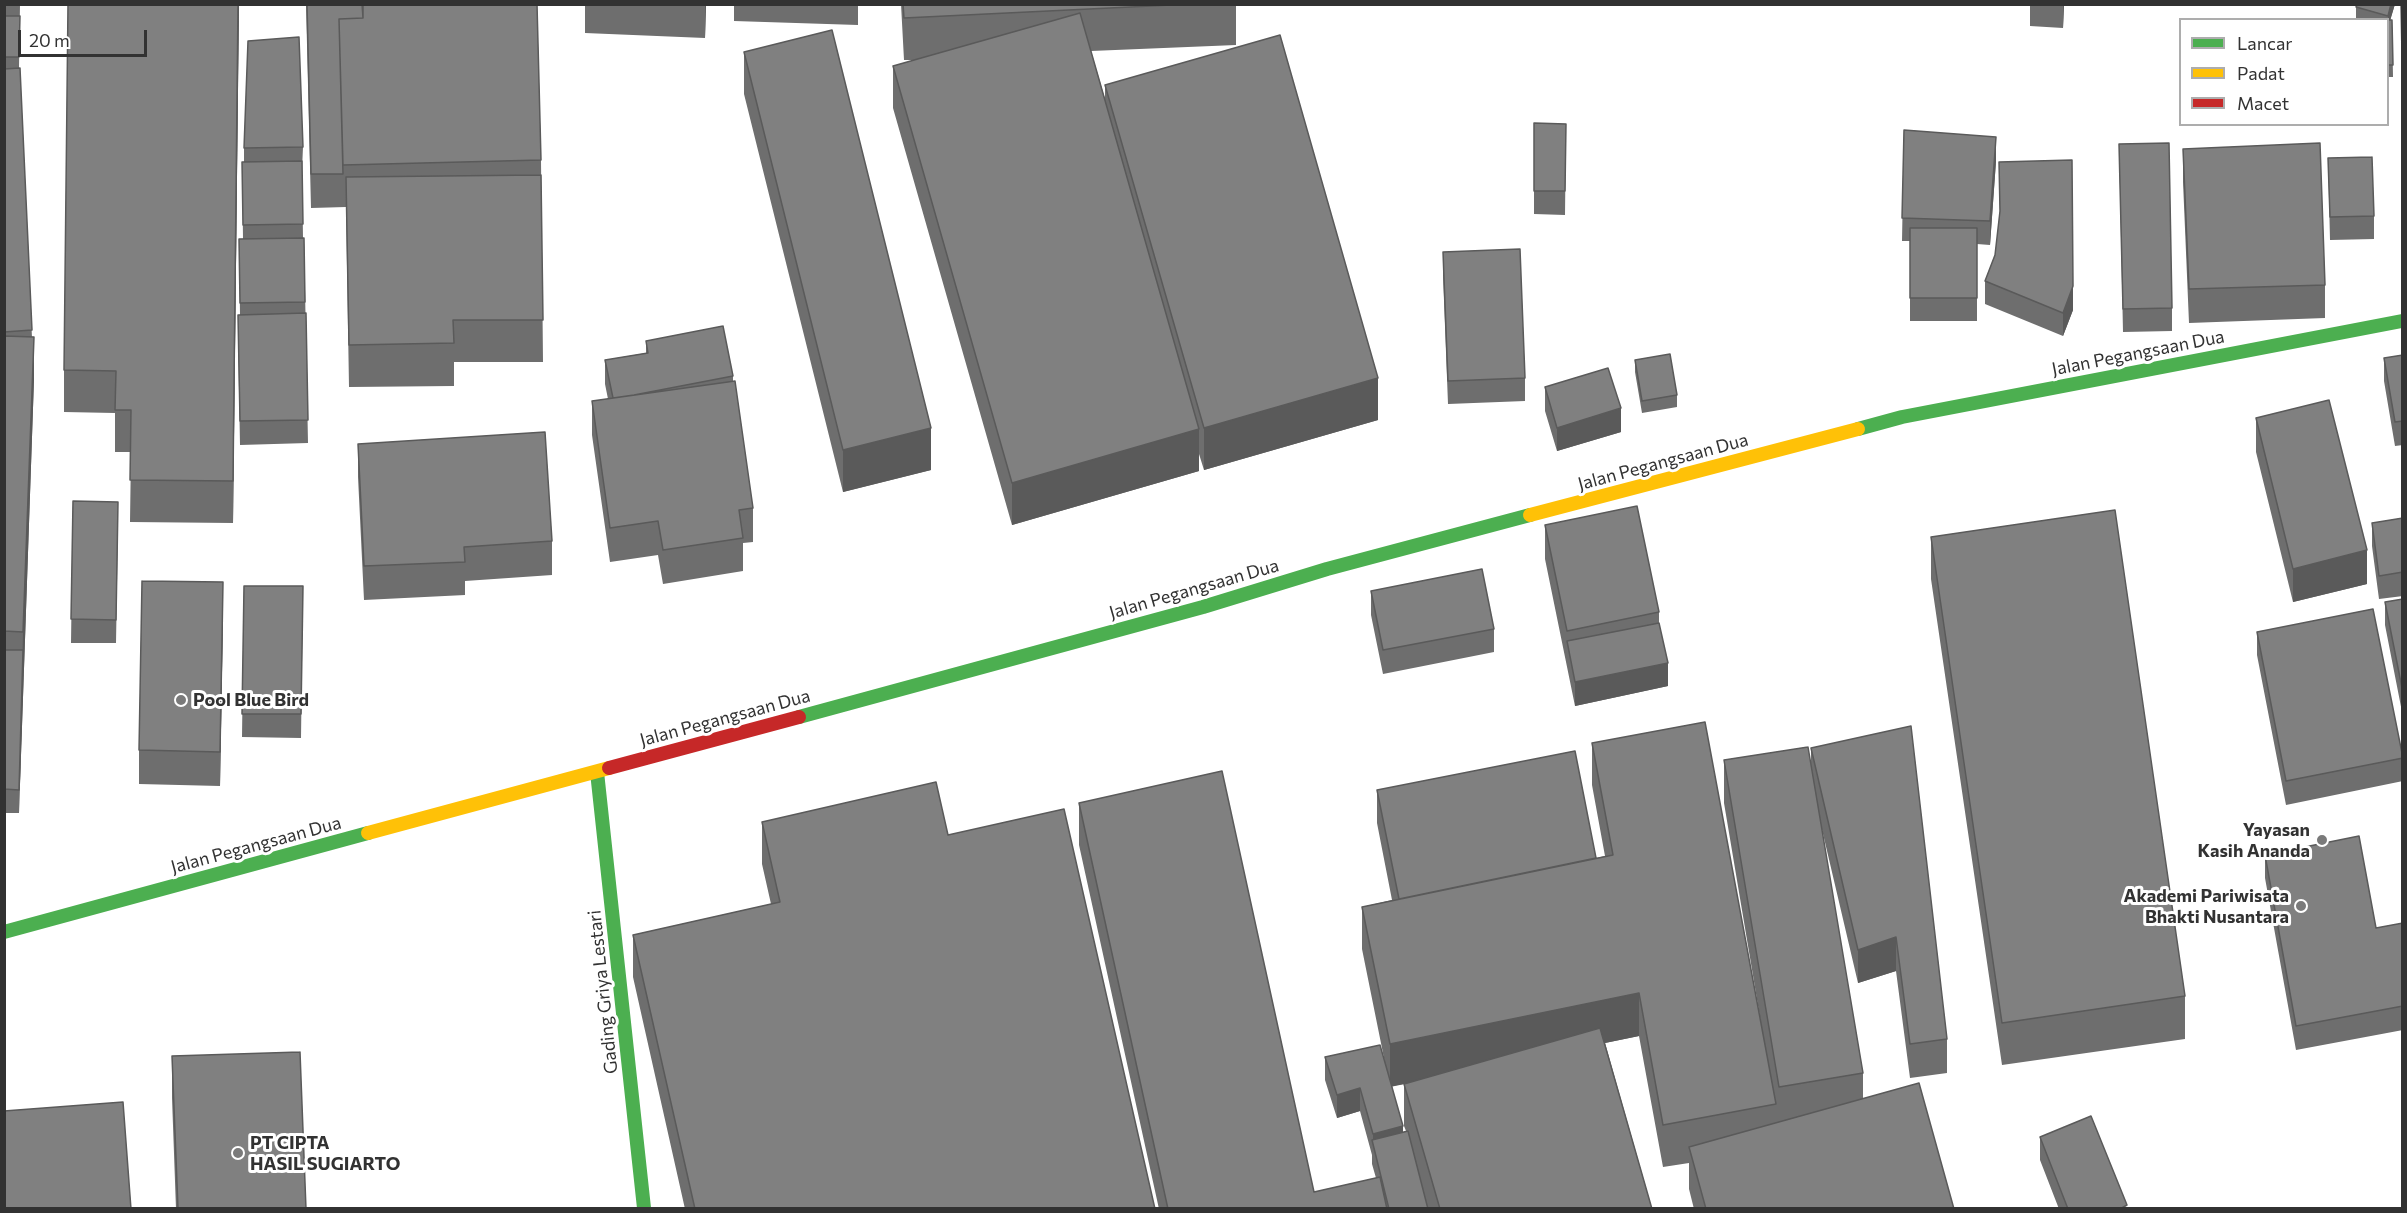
<!DOCTYPE html>
<html>
<head>
<meta charset="utf-8">
<style>
  body { margin:0 }
  #map { position:relative; width:2407px; height:1213px; overflow:hidden; background:#fff; font-family:Commissioner,sans-serif }
  canvas { display:block }
  .frame { position:absolute; inset:0; border:6px solid #323232; pointer-events:none }
  .legend { position:absolute; left:2179px; top:18px; width:210px; height:108px; box-sizing:border-box; background:#fff; border:2px solid #adadad; margin:0; padding:8px 10px; list-style:none; font-size:18px; color:#323232 }
  .legend li { display:flex; align-items:center; gap:12px; height:30px }
  .legend b { width:30px; border:2px solid #adadad }
  .scale { position:absolute; left:18px; top:30px; width:129px; height:27px; box-sizing:border-box; border:3px solid #323232; border-top:0; padding-left:8px; font-size:18px; line-height:21px; white-space:nowrap; color:#323232; -webkit-text-stroke:4px #fff; paint-order:stroke }
</style>
</head>
<body>
<div id="map">
<canvas width="2407" height="1213"></canvas>
<div class="frame"></div>
<ul class="legend">
<li><b style="height:8px;background:#4caf50"></b>Lancar</li>
<li><b style="height:8px;background:#ffc107"></b>Padat</li>
<li><b style="height:8px;background:#c62828"></b>Macet</li>
</ul>
<div class="scale">20 m</div>
</div>
<script>
const ctx = document.querySelector('canvas').getContext('2d');
ctx.lineJoin = 'round';
const poly = rows => new Path2D(rows.map(r => 'M' + r).join(''));
function stroke(path, color, width, dash) { ctx.strokeStyle = color; ctx.lineWidth = width; ctx.lineCap = dash ? 'butt' : 'round'; ctx.setLineDash(dash || []); ctx.stroke(path); }
function paint(path, color) { ctx.fillStyle = color; ctx.fill(path, 'evenodd'); }
function drawText(font, color, halo, rows, align = 'center') {
  ctx.font = font + ' Commissioner,sans-serif'; ctx.lineWidth = 6; ctx.setLineDash([]); ctx.textBaseline = 'middle'; ctx.strokeStyle = halo; ctx.fillStyle = color; for (const [text, x, y, turn = 0] of rows) {
    ctx.save(); ctx.translate(x, y); ctx.rotate((+turn || 0) * Math.PI / 180); ctx.textAlign = isNaN(turn) ? turn : align; if (halo) ctx.strokeText(text, 0, 0); ctx.fillText(text, 0, 0); ctx.restore();
  }
}
stroke(poly([
  [1858,429,1902,417,2402,321],
  [799,717,1203,607,1327,569,1530,515],
  [597,772,644,1208],
  [4,932,368,833]
]), '#4caf50', 14);
stroke(poly([
  [1530,515,1858,429],
  [368,833,609,768]
]), '#ffc107', 14);
stroke(poly([
  [609,768,799,717]
]), '#c62828', 14);
paint(poly([
  [4,4,20,4,19,68,34,379,19,813,4,813],
  [239,4,233,523,130,522,131,452,115,452,115,413,64,412,64,370],
  [306,4,537,4,541,160,543,362,454,362,454,386,349,387,346,207,311,208],
  [585,4,706,4,705,38,585,33],
  [734,4,858,4,858,25,734,21],
  [901,4,1236,4,1236,45,1091,51,1105,99,1105,85,1378,420,1204,470,1199,454,1199,471,1012,525,893,108,893,66,916,60,904,60],
  [2030,4,2064,4,2063,28,2030,26],
  [2395,4,2390,20,2392,20,2393,77,2388,77,2388,20,2356,19,2356,7],
  [744,52,931,470,843,492,744,94],
  [1534,123,1566,124,1565,215,1534,214],
  [1904,130,1996,161,1990,245,1977,244,1977,321,1910,321,1910,241,1902,241],
  [2119,144,2172,308,2172,331,2123,332],
  [303,147,302,170,303,238,304,238,308,443,240,445,238,338,240,315,239,239,243,239,242,162,244,162,244,148],
  [2183,149,2325,285,2325,318,2189,323,2183,182],
  [2328,158,2374,216,2374,239,2330,240],
  [1999,162,2073,310,2063,336,1985,304,1985,281,1995,255,2000,215],
  [1443,252,1525,378,1525,401,1448,404,1443,275],
  [646,341,733,376,733,382,753,508,753,542,743,543,743,571,663,584,658,555,610,562,592,435,592,401,608,399,605,384,605,360,646,353],
  [2403,355,2403,445,2395,446,2384,381,2384,358],
  [1635,360,1677,395,1677,407,1642,413,1635,372],
  [1545,387,1621,432,1557,451,1545,411],
  [2256,418,2367,584,2293,602,2256,452],
  [358,444,552,541,552,575,465,581,465,595,364,600,358,477],
  [73,501,118,525,116,643,71,643],
  [2403,518,2403,596,2379,599,2372,546,2372,523],
  [1545,525,1659,612,1659,623,1668,686,1575,706,1545,559],
  [1931,537,2185,996,2185,1039,2002,1065,1931,579],
  [244,586,303,586,301,738,242,737],
  [1371,591,1494,629,1494,652,1383,674,1371,615],
  [2403,599,2403,717,2385,625,2385,602],
  [223,616,220,786,139,784,139,750],
  [2257,632,2403,756,2403,781,2286,805,2257,655],
  [1592,743,1763,1035,1724,803,1724,760,1811,766,1811,748,1947,1039,1947,1073,1910,1078,1896,971,1858,983,1820,821,1863,1073,1863,1099,1954,1209,1694,1209,1689,1189,1689,1163,1663,1167,1639,1036,1605,1043,1652,1209,1159,1209,1079,845,1079,803,1314,1192,1376,1178,1372,1164,1372,1155,1360,1111,1337,1118,1325,1080,1325,1057,1386,1068,1362,949,1362,907,1392,900,1377,823,1377,790,1596,858,1605,856,1592,785],
  [1409,1083,1404,1084,1404,1126,1406,1131,1403,1132,1392,1086],
  [762,822,948,835,1155,1209,685,1209,633,977,633,935,771,904,762,864],
  [2265,855,2376,928,2403,923,2403,1030,2296,1050,2265,878],
  [172,1056,306,1209,176,1209,172,1098],
  [2040,1137,2127,1209,2059,1209,2040,1160]
]), '#6e6e6e');
paint(poly([
  [238,4,239,4,233,523,233,481],
  [705,4,706,4,705,38],
  [2063,4,2064,4,2063,28],
  [2391,4,2395,4,2388,28,2388,16],
  [1996,137,1996,161,1990,245,1990,221],
  [2073,286,2073,310,2063,336,2063,313],
  [34,337,34,379,19,813,23,632],
  [1378,378,1378,420,1204,470,1204,428],
  [1621,408,1621,432,1557,451,1557,428],
  [931,428,931,470,843,492,843,450],
  [1199,429,1199,471,1012,525,1012,483],
  [2367,550,2367,584,2293,602,2293,569],
  [223,582,223,616,220,786,220,752],
  [1668,663,1668,686,1575,706,1575,682],
  [1896,937,1896,971,1858,983,1858,950],
  [1639,993,1639,1036,1390,1087,1390,1044],
  [1360,1088,1360,1111,1337,1118,1337,1095],
  [1403,1126,1403,1149,1373,1143,1373,1134]
]), '#5a5a5a');
const building = poly([
  [68,4,238,4,233,481,130,480,131,410,115,410,116,371,64,370,68,4],
  [307,4,362,4,363,18,339,19,343,174,311,174,307,4],
  [363,4,537,4,541,160,343,165,339,19,363,18,363,4],
  [903,4,1192,4,904,18,903,4],
  [2357,4,2391,4,2388,16,2356,7,2357,4],
  [2401,4,2403,4,2403,109,2401,4],
  [1080,13,1199,429,1012,483,893,66,1080,13],
  [4,16,20,16,19,57,4,57,4,16],
  [2388,20,2392,20,2393,65,2388,65,2388,20],
  [832,30,931,428,843,450,744,52,832,30],
  [1280,35,1378,378,1204,428,1105,85,1280,35],
  [299,37,303,147,244,148,248,41,299,37],
  [20,68,32,330,4,332,4,69,20,68],
  [1534,123,1566,124,1565,191,1534,191,1534,123],
  [1904,130,1996,137,1990,221,1902,218,1904,130],
  [2169,143,2172,308,2123,309,2119,144,2169,143],
  [2320,143,2325,285,2189,289,2183,149,2320,143],
  [2372,157,2374,216,2330,217,2328,158,2372,157],
  [2072,160,2073,286,2063,313,1985,281,1995,255,2000,211,1999,162,2072,160],
  [302,161,303,224,243,225,242,162,302,161],
  [541,175,543,320,453,320,454,343,349,345,346,177,541,175],
  [1910,228,1977,228,1977,298,1910,298,1910,228],
  [304,238,305,302,240,303,239,239,304,238],
  [1520,249,1525,378,1448,381,1443,252,1520,249],
  [306,313,308,420,240,421,238,315,306,313],
  [723,326,733,376,634,395,613,398,605,360,648,353,646,341,723,326],
  [4,336,34,337,23,632,4,631,4,336],
  [1670,354,1677,395,1642,401,1635,360,1670,354],
  [2403,355,2403,421,2395,422,2384,358,2403,355],
  [1608,368,1621,408,1557,428,1545,387,1608,368],
  [735,381,753,508,739,510,743,538,663,550,658,521,610,528,592,401,735,381],
  [2329,400,2367,550,2293,569,2256,418,2329,400],
  [545,432,552,541,464,547,465,562,364,566,358,444,545,432],
  [73,501,118,502,116,620,71,619,73,501],
  [1637,506,1659,612,1567,631,1545,525,1637,506],
  [2115,510,2185,996,2002,1023,1931,537,2115,510],
  [2403,518,2403,572,2379,576,2372,523,2403,518],
  [1482,569,1494,629,1383,650,1371,591,1482,569],
  [142,581,223,582,220,752,139,750,142,581],
  [244,586,303,586,301,714,242,714,244,586],
  [2403,599,2403,693,2385,602,2403,599],
  [2373,609,2403,758,2286,781,2257,632,2373,609],
  [1659,623,1668,663,1575,682,1567,641,1659,623],
  [4,650,23,650,19,790,4,789,4,650],
  [1705,722,1776,1104,1663,1125,1639,993,1390,1044,1362,907,1613,855,1592,743,1705,722],
  [1911,726,1947,1039,1910,1044,1896,937,1858,950,1811,748,1911,726],
  [1808,747,1863,1073,1779,1087,1724,760,1808,747],
  [1575,751,1596,858,1399,899,1377,790,1575,751],
  [1222,771,1314,1192,1380,1177,1387,1209,1168,1209,1079,803,1222,771],
  [936,782,948,835,1064,809,1155,1209,695,1209,633,935,780,902,762,822,936,782],
  [2359,836,2376,928,2403,923,2403,1006,2296,1026,2265,855,2359,836],
  [1600,1028,1652,1209,1440,1209,1404,1084,1600,1028],
  [1380,1045,1403,1126,1373,1134,1360,1088,1337,1095,1325,1057,1380,1045],
  [300,1052,306,1209,178,1209,172,1056,300,1052],
  [1919,1083,1954,1209,1706,1209,1689,1147,1919,1083],
  [123,1102,131,1209,4,1209,4,1111,123,1102],
  [2091,1116,2127,1205,2120,1209,2068,1209,2040,1137,2091,1116],
  [1408,1131,1428,1209,1389,1209,1372,1140,1408,1131]
]);
paint(building, '#808080');
stroke(building, '#5a5a5a', 1.5);
for (const [x, y, r, color] of [
  [181,700,6,"#7a7a7a"],
  [2322,840,6,"#7a7a7a"],
  [2301,906,6,"#7a7a7a"],
  [238,1153,6,"#7a7a7a"]
]) { const dot = new Path2D(); dot.arc(x, y, r, 0, 2 * Math.PI); ctx.fillStyle = color; ctx.fill(dot); stroke(dot, '#fff', 2); }
drawText('18px', '#323232', '#fff', [
  ["Jalan Pegangsaan Dua",2138,353,-11],
  ["Jalan Pegangsaan Dua",1663,462,-15],
  ["Jalan Pegangsaan Dua",1194,589,-16],
  ["Jalan Pegangsaan Dua",725,718,-15],
  ["Jalan Pegangsaan Dua",256,845,-15],
  ["Gading Griya Lestari",603,992,-96]
]);
drawText('bold 18px', '#323232', '#fff', [
  ["Pool Blue Bird",193,700],
  ["Yayasan",2310,830,"right"],
  ["Kasih Ananda",2310,851,"right"],
  ["Akademi Pariwisata",2289,896,"right"],
  ["Bhakti Nusantara",2289,917,"right"],
  ["PT CIPTA",250,1143],
  ["HASIL SUGIARTO",250,1164]
], 'left');
</script>
</body>
</html>
